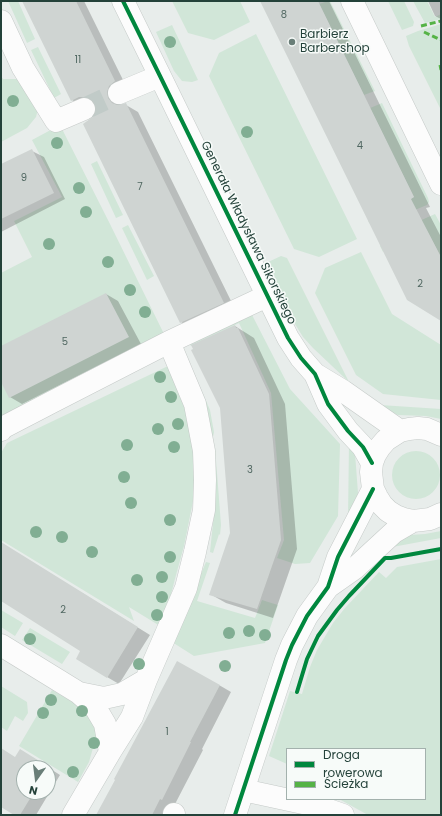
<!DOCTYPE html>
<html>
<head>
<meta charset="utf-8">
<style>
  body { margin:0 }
  #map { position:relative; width:442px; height:816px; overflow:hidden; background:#e8edeb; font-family:Poppins,sans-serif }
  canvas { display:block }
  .frame { position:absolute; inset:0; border:2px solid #24423a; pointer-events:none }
  .legend { position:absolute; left:286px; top:748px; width:140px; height:52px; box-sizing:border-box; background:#f7fbf9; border:1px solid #a3b1ad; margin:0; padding:5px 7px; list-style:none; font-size:12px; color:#24423a }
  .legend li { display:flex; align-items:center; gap:8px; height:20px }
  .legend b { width:20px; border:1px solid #a3b1ad }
  .north { position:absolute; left:16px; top:760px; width:40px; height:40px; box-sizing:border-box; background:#f7fbf9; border:1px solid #a3b1ad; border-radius:50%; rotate:194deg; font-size:11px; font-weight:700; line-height:16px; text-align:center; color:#24423a }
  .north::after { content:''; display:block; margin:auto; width:14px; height:18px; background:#697e78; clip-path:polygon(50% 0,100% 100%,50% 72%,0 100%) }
</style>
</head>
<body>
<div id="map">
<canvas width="442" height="816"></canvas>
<div class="frame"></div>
<ul class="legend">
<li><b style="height:5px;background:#00873e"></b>Droga rowerowa</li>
<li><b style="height:5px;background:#55b346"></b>Ścieżka</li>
</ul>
<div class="north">N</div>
</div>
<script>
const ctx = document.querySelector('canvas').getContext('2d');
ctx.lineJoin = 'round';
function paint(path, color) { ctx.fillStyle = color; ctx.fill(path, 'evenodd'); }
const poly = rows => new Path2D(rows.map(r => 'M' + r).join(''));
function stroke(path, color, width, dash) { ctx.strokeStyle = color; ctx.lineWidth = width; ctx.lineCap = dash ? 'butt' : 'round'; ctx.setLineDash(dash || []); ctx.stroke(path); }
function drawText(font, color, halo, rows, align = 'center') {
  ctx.font = font + ' Poppins,sans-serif'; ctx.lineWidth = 3; ctx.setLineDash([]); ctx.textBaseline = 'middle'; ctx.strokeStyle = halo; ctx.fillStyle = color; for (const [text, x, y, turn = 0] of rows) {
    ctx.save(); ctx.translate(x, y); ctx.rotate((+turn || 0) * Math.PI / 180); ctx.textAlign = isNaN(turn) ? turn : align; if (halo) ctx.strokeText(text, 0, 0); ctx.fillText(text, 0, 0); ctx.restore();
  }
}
paint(poly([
  [8,1,18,1,35,39,27,43],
  [172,1,240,1,250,22,214,40,188,33],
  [328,1,330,1,375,91,364,95,319,4],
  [388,1,404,1,414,22,413,26,402,30],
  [413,1,427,1,435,17,441,14,441,19,425,23],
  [441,24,441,110,409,46,406,36,418,31],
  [172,25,198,80,192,82,182,81,174,71,156,32],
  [256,34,357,239,319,257,294,249,209,76,219,53],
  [38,47,61,94,54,98,31,50],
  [1,76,3,79,22,79,39,105,36,117,27,128,1,142],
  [382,103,428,198,429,202,427,205,376,226,369,223,368,220,414,197,370,108],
  [60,125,110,224,164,334,1,416,1,273,32,257,14,221,62,197,32,140],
  [97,161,123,215,116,218,91,164],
  [435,214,441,225,441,257,427,231,383,252,380,246,385,236],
  [128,225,154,276,147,280,122,228],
  [361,252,392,314,441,345,441,400,383,394,356,375,315,293,325,268],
  [281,256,287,258,349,382,313,348,303,337,295,324,266,263],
  [250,311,290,389,340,444,338,516,310,563,295,564,277,558,284,540,271,393,239,323,191,346,188,341],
  [168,366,190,411,198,476,184,546,176,575,166,614,160,626,129,607,134,621,1,540,1,453,7,443],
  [200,387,210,410,214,432,213,437,209,437,197,389],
  [380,405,441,409,441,419,426,416,398,415,389,411],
  [349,442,355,453,358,493,357,498,348,519],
  [215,447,221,525,220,535,219,534,213,553,210,552,214,514,210,448],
  '392 475a24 24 0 1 1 48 0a24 24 0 1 1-48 0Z',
  [441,531,441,538,387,548,410,535,425,534],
  [441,559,441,815,368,815,339,799,425,799,425,749,287,749,287,764,269,756,290,691,302,694,310,667,317,650,333,623,345,608,379,572,386,578,397,567],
  [206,562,210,563,197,601,255,618,262,600,278,605,265,643,194,656,172,642],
  [1,610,23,623,15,636,1,627],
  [30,628,70,652,62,664,22,640],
  [1,686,27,702,28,713,23,721,15,716,7,731,1,727],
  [52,690,87,710,97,734,89,762,78,782,19,746]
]), '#d1e6d8');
paint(poly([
  [23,1,84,1,127,88,118,99,119,106,126,105,138,112,235,309,193,329,181,322,95,117,97,110,96,103,92,104,84,107,72,100],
  [261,1,329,1,430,207,426,208,441,237,441,320],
  [428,1,441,1,441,19,435,16],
  [32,151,44,157,65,199,1,232,1,166],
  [106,294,118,301,141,344,22,404,10,397,1,380,1,347],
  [235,326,254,338,285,404,297,549,273,618,226,603,210,594,231,533],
  [1,543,150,635,119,684,107,677,82,650,1,600],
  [219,685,231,692,202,749,203,750,174,806,168,815,97,815],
  [1,749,15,758,32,757,60,775,36,815,16,815,1,806],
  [24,768,48,768,48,792,24,792]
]), '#0003');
paint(poly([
  [22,1,76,1,115,81,109,86,107,92,108,98,112,103,117,105,126,103,224,303,180,323,83,124,94,116,96,110,95,104,92,99,86,97,79,97,71,101],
  [260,1,318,1,414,197,411,199,441,257,441,321,407,300],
  [32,149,54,193,1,219,1,164],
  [106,293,129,337,9,398,1,382,1,346],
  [235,325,236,328,238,328,269,394,281,540,257,609,209,595,230,533,220,408,191,350,193,349,191,345],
  [1,542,138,627,107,678,76,659,80,651,1,601],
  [177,661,220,685,190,742,191,742,162,800,160,799,152,815,96,815,115,780,114,779],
  [1,748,15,757,20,749,49,767,48,769,48,768,24,768,24,792,34,792,20,815,14,815,1,807]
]), '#cfd4d2');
stroke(poly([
  [84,109,119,93]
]), '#c1cbc8', 22, [22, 11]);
const minor = poly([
  [123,1,160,76,288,338,301,358,315,374,328,404,348,431,363,447,372,463],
  [352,1,441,184],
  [1,21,23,68,56,121,84,109],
  [119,93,160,76],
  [315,374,343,391,400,431],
  [1,430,2,428,52,402,169,342,267,296],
  [441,435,427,429,418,428,409,429,400,431,386,440,380,447,375,455,372,463,371,472,373,489,377,497,382,505,388,511,396,516,404,519,413,521,422,520,430,519,441,514],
  [328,587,355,568,394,532,413,521],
  [1,645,79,693,104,698,122,694,146,680],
  [79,693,95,707,105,724,110,752],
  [243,790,317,806,343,815],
  [73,815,110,752,132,717,146,680,186,588,195,552,204,510,205,480,204,451,195,404,169,342],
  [174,815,174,814],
  [235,815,286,660,292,645,307,616,328,587,338,557,373,489]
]);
stroke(minor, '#c5cac8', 23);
stroke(minor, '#fcfcfc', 22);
stroke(poly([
  [421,26,441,21],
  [424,32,441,40],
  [440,65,441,70]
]), '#55b346', 3, [6, 3]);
stroke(poly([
  [123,1,160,76,288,338,301,358,315,374,328,404,348,431,363,447,372,463],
  [297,692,307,659,318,636,337,610,349,596,385,558,391,558,441,549],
  [235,815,286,660,292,645,307,616,328,587,338,557,373,489]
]), '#00873e', 4);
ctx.fillStyle = '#81ae93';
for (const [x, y] of [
  [170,42],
  [13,101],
  [247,132],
  [57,143],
  [79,188],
  [86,212],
  [49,244],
  [108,262],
  [130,290],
  [145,312],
  [160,377],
  [171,397],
  [178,424],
  [158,429],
  [127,445],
  [174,447],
  [124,477],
  [131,503],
  [170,520],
  [36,532],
  [62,537],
  [92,552],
  [170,557],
  [162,577],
  [137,580],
  [162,597],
  [157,615],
  [249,631],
  [229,633],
  [265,635],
  [30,639],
  [139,664],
  [225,666],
  [51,700],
  [82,711],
  [43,713],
  [94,743],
  [73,772]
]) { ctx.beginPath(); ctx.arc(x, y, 6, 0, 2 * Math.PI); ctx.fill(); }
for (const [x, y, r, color] of [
  [292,42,4,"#697e78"]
]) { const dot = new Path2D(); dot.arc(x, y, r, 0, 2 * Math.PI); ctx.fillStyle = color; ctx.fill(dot); stroke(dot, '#f7fbf9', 1.5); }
drawText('10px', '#506761', null, [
  ["8",284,15],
  ["11",78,60],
  ["4",360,146],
  ["9",24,178],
  ["7",140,187],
  ["2",420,284],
  ["5",65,342],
  ["3",250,470],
  ["2",63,610],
  ["1",167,732]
]);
drawText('12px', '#24423a', '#f7fbf9', [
  ["Barbierz",300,35],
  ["Barbershop",300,49]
], 'left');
drawText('12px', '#24423a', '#f7fbf9', [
  ["Generała Władysława Sikorskiego",248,233,64]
]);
</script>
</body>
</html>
